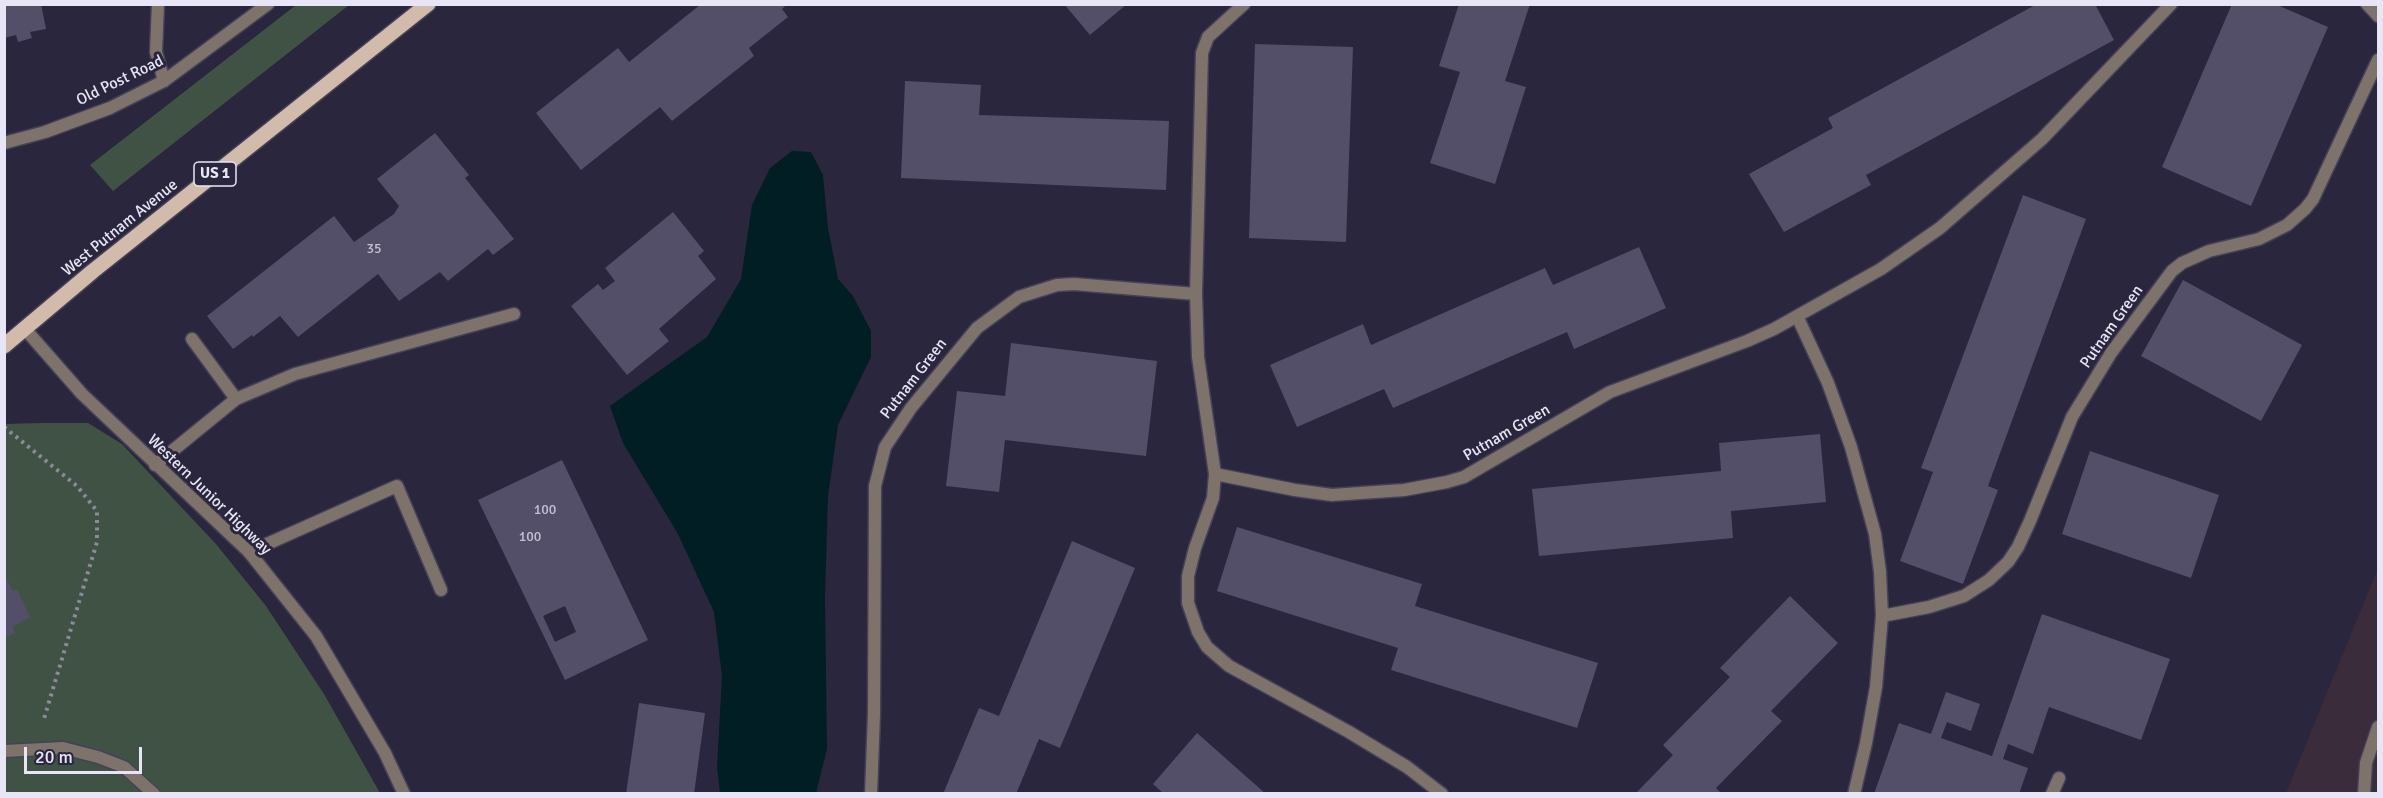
<!DOCTYPE html>
<html>
<head>
<meta charset="utf-8">
<style>
  body { margin:0 }
  #map { position:relative; width:2383px; height:798px; overflow:hidden; background:#2a263e; font-family:Signika,sans-serif }
  canvas { display:block }
  .frame { position:absolute; inset:0; border:6px solid #e8e6f6; pointer-events:none }
  .scale { position:absolute; left:24px; top:747px; width:118px; height:27px; box-sizing:border-box; border:3px solid #e8e6f6; border-top:0; padding-left:8px; font-size:18px; line-height:21px; white-space:nowrap; color:#e8e6f6; -webkit-text-stroke:4px #2a263e; paint-order:stroke }
</style>
</head>
<body>
<div id="map">
<canvas width="2383" height="798"></canvas>
<div class="frame"></div>
<div class="scale">20 m</div>
</div>
<script>
const ctx = document.querySelector('canvas').getContext('2d');
ctx.lineJoin = 'round';
function paint(path, color) { ctx.fillStyle = color; ctx.fill(path, 'evenodd'); }
const poly = rows => new Path2D(rows.map(r => 'M' + r).join(''));
function stroke(path, color, width, dash) { ctx.strokeStyle = color; ctx.lineWidth = width; ctx.lineCap = dash ? 'butt' : 'round'; ctx.setLineDash(dash || []); ctx.stroke(path); }
function drawText(font, color, halo, rows, align = 'center') {
  ctx.font = font + ' Signika,sans-serif'; ctx.lineWidth = 6; ctx.setLineDash([]); ctx.textBaseline = 'middle'; ctx.strokeStyle = halo; ctx.fillStyle = color; for (const [text, x, y, turn = 0] of rows) {
    ctx.save(); ctx.translate(x, y); ctx.rotate((+turn || 0) * Math.PI / 180); ctx.textAlign = isNaN(turn) ? turn : align; if (halo) ctx.strokeText(text, 0, 0); ctx.fillText(text, 0, 0); ctx.restore();
  }
}
paint(poly([
  [2378,568,2378,793,2286,793]
]), '#3a2c3a');
paint(poly([
  [296,5,349,5,113,191,90,165],
  [41,423,88,423,122,444,216,544,266,606,324,694,380,793,5,793,4,424]
]), '#405243');
paint(poly([
  [792,151,811,152,823,175,828,228,838,279,853,296,871,331,871,357,838,425,828,496,825,598,827,749,816,793,720,793,717,767,722,676,714,612,678,534,623,443,610,406,707,337,741,279,752,205,770,168]
]), '#001e23');
paint(poly([
  [4,4,41,4,46,29,30,32,32,38,18,42,16,35,4,38],
  [701,4,787,4,782,9,788,17,749,48,754,56,672,121,660,107,581,170,536,113,618,48,629,62],
  [1064,4,1127,4,1090,35],
  [1459,4,1530,4,1505,81,1526,87,1495,184,1430,163,1460,72,1439,66],
  [2037,4,2095,4,2114,40,1866,175,1871,185,1784,232,1749,174,1833,128,1828,118],
  [2232,4,2275,4,2328,27,2251,206,2162,167],
  [1255,44,1353,47,1346,242,1249,238],
  [905,81,981,85,979,115,1169,121,1166,190,901,178],
  [435,133,469,175,465,178,514,239,493,255,488,249,448,281,440,272,399,301,378,274,298,337,280,316,253,337,252,335,233,349,207,316,334,216,354,242,394,214,399,206,377,179],
  [2023,195,2086,219,1988,486,1998,490,1963,584,1900,561,1933,472,1921,468],
  [673,212,704,251,698,256,716,279,659,329,669,341,627,375,571,306,598,284,603,290,615,281,605,268],
  [1639,247,1666,308,1574,349,1567,332,1393,408,1384,389,1297,427,1270,365,1363,324,1371,345,1545,268,1553,285],
  [2183,280,2302,345,2261,421,2141,356],
  [1011,343,1157,361,1146,456,1005,440,999,492,946,486,957,391,1005,396],
  [1820,434,1826,502,1731,511,1733,538,1539,556,1532,489,1721,471,1719,443],
  [2090,451,2219,495,2191,578,2062,534],
  [562,460,648,640,565,680,478,500],
  [565,606,576,632,555,642,543,616],
  [1237,527,1422,584,1415,606,1598,663,1577,728,1391,670,1398,648,1217,591],
  [1072,541,1135,568,1060,748,1039,739,1016,794,943,794,979,708,999,716],
  [4,575,13,591,17,589,30,617,12,627,15,633,4,638],
  [1790,596,1838,643,1771,711,1782,721,1716,788,1722,794,1635,794,1673,755,1663,745,1730,677,1720,668],
  [2042,614,2170,659,2141,740,2049,707,2033,754,2008,744,2003,759,2028,768,2019,794,1874,794,1899,723,1931,734,1946,692,1980,704,1971,731,1947,722,1941,738,1992,756],
  [639,703,705,713,694,794,626,794],
  [1197,733,1266,794,1164,794,1153,784]
]), '#534f68');
const service = poly([
  [192,339,236,399],
  [155,465,236,399,295,374,514,314],
  [249,552,397,486,441,590],
  [2364,794,2366,763,2378,727]
]);
const minor = poly([
  [158,4,156,52,164,81],
  [2367,4,2378,16],
  [1196,294,1198,357,1215,474,1213,498,1195,548,1188,576,1188,603,1198,632,1207,647,1229,666,1349,732,1407,767,1442,794],
  [1797,316,1828,383,1851,447,1875,534,1880,572,1882,616,1876,687,1866,743,1854,794],
  [25,329,82,394,249,552,316,636,385,753,404,794],
  [1215,474,1295,490,1332,495,1404,490,1447,482,1464,477,1610,392,1747,341,1774,329,1881,269,1940,228,2042,139,2171,4],
  [1882,616,1929,607,1964,596,1989,580,2008,562,2018,547,2030,521,2072,417,2111,353,2172,271,2182,263,2209,251,2259,239,2287,225,2305,209,2313,199,2378,60],
  [4,751,63,748,98,757,124,767,154,794],
  [871,794,874,714,875,486,885,447,911,408,977,328,1019,297,1057,285,1074,284,1196,294,1202,53,1208,37,1244,4],
  [2052,794,2059,778]
]);
const tertiary = poly([
  [4,143,45,132,110,108,164,81,268,4]
]);
const primary = poly([
  [4,346,93,271,428,4]
]);
stroke(service, '#454158', 15);
stroke(minor, '#454158', 15);
stroke(tertiary, '#454158', 15);
stroke(primary, '#454158', 18);
stroke(poly([
  [4,427,77,486,97,511,97,542,43,722]
]), '#8c899d', 4, [3, 4.5]);
stroke(service, '#7e736b', 12);
stroke(minor, '#7e736b', 12);
stroke(tertiary, '#7e736b', 12);
stroke(primary, '#d3bbac', 15);
drawText('14px', '#c3c0d2', null, [
  ["35",374,249],
  ["100",545,510],
  ["100",530,537]
]);
for (const [x, y, w] of [
  [215,174,42]
]) { const box = new Path2D(); box.roundRect(x - w / 2, y - 12, w, 24, 4.5); ctx.fillStyle = '#2a263e'; ctx.fill(box); stroke(box, '#e8e6f6', 1.5); }
drawText('bold 15px', '#e8e6f6', null, [
  ["US 1",215,174]
]);
drawText('16px', '#e8e6f6', '#2a263e', [
  ["Old Post Road",120,81,-26],
  ["West Putnam Avenue",120,228,-39],
  ["Putnam Green",2112,327,-55],
  ["Putnam Green",914,379,-52],
  ["Putnam Green",1507,433,-30],
  ["Western Junior Highway",209,495,44]
]);
</script>
</body>
</html>
